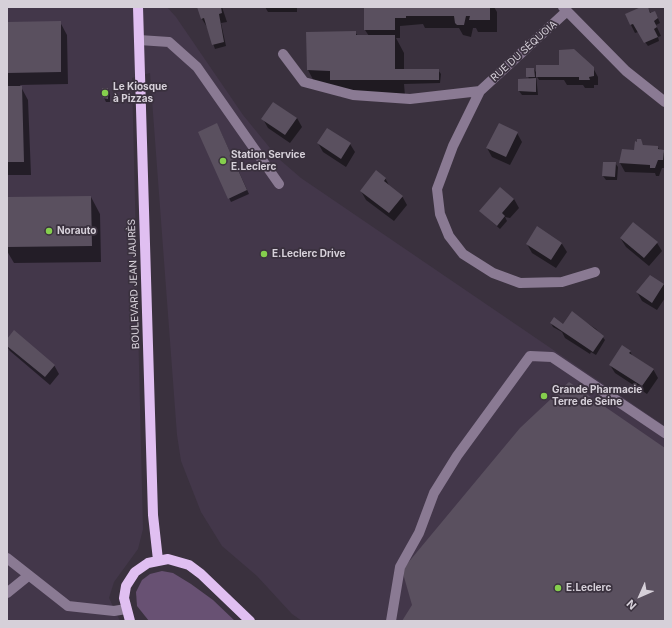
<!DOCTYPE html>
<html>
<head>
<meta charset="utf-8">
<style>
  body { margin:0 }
  #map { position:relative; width:672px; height:628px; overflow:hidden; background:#3a313e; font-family:Inter,sans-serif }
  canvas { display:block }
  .frame { position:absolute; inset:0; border:8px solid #d6d0d9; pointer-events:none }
  .north { position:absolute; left:620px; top:576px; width:40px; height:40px; -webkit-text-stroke:3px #3a313e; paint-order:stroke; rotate:225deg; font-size:11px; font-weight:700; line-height:16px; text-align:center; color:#d6d0d9 }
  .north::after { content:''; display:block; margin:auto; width:14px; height:18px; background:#d6d0d9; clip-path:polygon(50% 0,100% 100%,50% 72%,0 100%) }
</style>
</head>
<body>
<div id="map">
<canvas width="672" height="628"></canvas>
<div class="frame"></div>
<div class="north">N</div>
</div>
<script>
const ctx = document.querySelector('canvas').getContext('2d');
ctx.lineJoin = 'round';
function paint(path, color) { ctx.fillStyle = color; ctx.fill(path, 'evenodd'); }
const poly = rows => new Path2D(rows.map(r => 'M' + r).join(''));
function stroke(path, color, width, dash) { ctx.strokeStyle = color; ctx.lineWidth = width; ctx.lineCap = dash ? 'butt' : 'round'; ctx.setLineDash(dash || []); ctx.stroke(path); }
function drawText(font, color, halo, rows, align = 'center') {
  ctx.font = font + ' Inter,sans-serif'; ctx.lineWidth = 3.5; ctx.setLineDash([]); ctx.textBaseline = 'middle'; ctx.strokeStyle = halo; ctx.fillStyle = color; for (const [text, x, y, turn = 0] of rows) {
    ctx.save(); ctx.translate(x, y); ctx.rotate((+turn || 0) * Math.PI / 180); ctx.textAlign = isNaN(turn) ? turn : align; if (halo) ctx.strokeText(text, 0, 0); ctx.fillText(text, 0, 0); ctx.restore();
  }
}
paint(poly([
  [7,7,167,7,176,17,243,115,279,159,301,178,665,426,665,621,302,621,292,614,257,576,222,546,201,512,181,461,177,435,150,73,132,78,143,529,138,549,114,582,109,598,120,621,7,621]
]), '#43374a');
paint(poly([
  [162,571,173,573,191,584,213,600,235,621,149,621,137,606,136,592,142,580,150,574]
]), '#685173');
paint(poly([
  [199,7,222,7,227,22,221,23,226,46,215,49,207,27,202,19],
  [265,7,297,7,297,12,268,12],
  [365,7,494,7,497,12,497,32,478,32,476,28,473,28,471,37,463,35,459,28,425,28,423,24,400,26,400,38,396,38,404,53,404,70,438,70,441,74,440,83,404,84,405,96,340,97,335,87,317,87,308,70,307,33,355,32,358,36,369,36,365,30],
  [643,7,647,7,651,13,657,16,660,23,656,25,661,36,658,37,659,41,648,46,638,32,635,33,626,15],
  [60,22,67,35,68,84,20,85,28,100,31,175,7,175,7,43],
  [593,68,598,77,598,85,594,85,594,88,585,88,583,85,567,85,564,80,539,80,536,75,538,95,522,95,519,91,519,80,529,80,527,69,534,69,537,74],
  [103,89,108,89,110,93,110,102,106,102,104,98],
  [297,118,302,127,290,143,268,128,263,119],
  [219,128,249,194,231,202,229,198],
  [517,133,522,142,510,165,492,157,487,148],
  [318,143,350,144,355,152,346,167,323,152],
  [642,143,644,146,657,147,665,154,665,168,662,168,659,176,656,176,655,173,625,172,620,163,623,150,635,151],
  [615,163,618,167,617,180,606,180,603,176],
  [385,178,390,187,402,196,407,205,394,221,366,200,361,191],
  [91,197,100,214,101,262,14,263,7,251,7,198],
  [514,199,519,208,510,218,505,217,507,221,500,229,480,211],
  [538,228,562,244,567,252,556,268,532,253,527,244],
  [621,239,657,243,662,251,649,266,626,247],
  [664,284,665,298,657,310,642,301,637,292],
  [572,313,596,329,605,340,596,355,591,352,590,354,565,338,562,332,553,327,551,323,564,325],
  [7,340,54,365,59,374,50,385,10,351,7,347],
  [630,351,633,357,653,369,658,378,647,394,615,373,610,365]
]), '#0007');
paint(poly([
  [197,7,221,7,222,13,219,14,224,42,212,45,204,18,201,19],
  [364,7,490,7,490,20,469,20,470,16,466,16,464,25,457,25,455,23,454,16,406,16,406,18,395,18,395,30,364,30],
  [641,7,648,7,650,13,655,11,658,18,654,21,657,27,654,29,658,37,644,43,633,24,630,25,625,14],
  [61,21,61,72,7,73,7,22],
  [356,31,356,35,395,35,395,69,439,69,439,80,330,80,330,71,307,70,306,32],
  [574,49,594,67,594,76,589,77,590,80,579,80,579,77,536,77,536,65,559,65,559,50],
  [526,68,534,68,535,77,526,77],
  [536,78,536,92,518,91,518,79],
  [7,86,22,86,24,162,7,162],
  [102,88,108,88,108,99,103,98],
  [273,102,297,118,285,135,261,119],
  [217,123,247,190,228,199,198,132],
  [499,123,518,132,506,157,486,148],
  [327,128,351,143,341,159,317,143],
  [637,139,641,139,643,145,658,146,658,149,664,150,663,160,658,160,655,168,650,168,650,165,619,163,622,149,634,150,635,141,637,142],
  [603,162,616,162,615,177,602,176],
  [376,170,386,178,384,181,403,196,389,213,360,191],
  [500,187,514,199,502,213,505,216,497,226,479,211],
  [91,196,92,246,7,247,7,197],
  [633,222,658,242,644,258,620,238],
  [537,226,562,243,551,260,526,244],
  [650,275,664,284,652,303,636,292],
  [572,311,604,336,593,352,550,323,554,317,563,324],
  [14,330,55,365,45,377,7,346,7,339],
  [622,345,631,351,629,353,654,369,642,386,609,365],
  [569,382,665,448,665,621,402,621,412,605,402,570,520,428]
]), '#5a505f');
stroke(poly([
  [563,7,626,71,665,102],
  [139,40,169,42,197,67,279,184],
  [283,54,304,82,353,95,410,99,480,91,567,11],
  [480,91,453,146,437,189,440,214,449,236,463,254,493,273,520,283,562,282,595,272],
  [7,558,68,606,114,611,126,609],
  [7,593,28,576],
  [391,621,400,567,419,533,434,493,457,456,530,356,552,357,665,433]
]), '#8a7a93', 10);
stroke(poly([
  [138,7,153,515,158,560],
  [130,621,124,598,126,586,135,572,148,563,168,559,189,565,201,574,250,621]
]), '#e0bff1', 10);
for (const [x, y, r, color] of [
  [105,93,4,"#85cf4d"],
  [223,161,4,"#85cf4d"],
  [49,231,4,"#85cf4d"],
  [264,254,4,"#85cf4d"],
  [544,396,4,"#85cf4d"],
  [558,588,4,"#85cf4d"]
]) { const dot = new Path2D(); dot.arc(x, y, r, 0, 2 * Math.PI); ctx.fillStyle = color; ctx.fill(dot); stroke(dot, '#3a313e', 1.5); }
drawText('10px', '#d6d0d9', '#3a313e', [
  ["RUE DU SÉQUOIA",524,51,-42],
  ["BOULEVARD JEAN JAURÈS",134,284,-92]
]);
drawText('bold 10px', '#d6d0d9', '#3a313e', [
  ["Le Kiosque",113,87],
  ["à Pizzas",113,99],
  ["Station Service",231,155],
  ["E.Leclerc",231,167],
  ["Norauto",57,231],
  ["E.Leclerc Drive",272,254],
  ["Grande Pharmacie",552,390],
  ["Terre de Seine",552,402],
  ["E.Leclerc",566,588]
], 'left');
</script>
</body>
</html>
